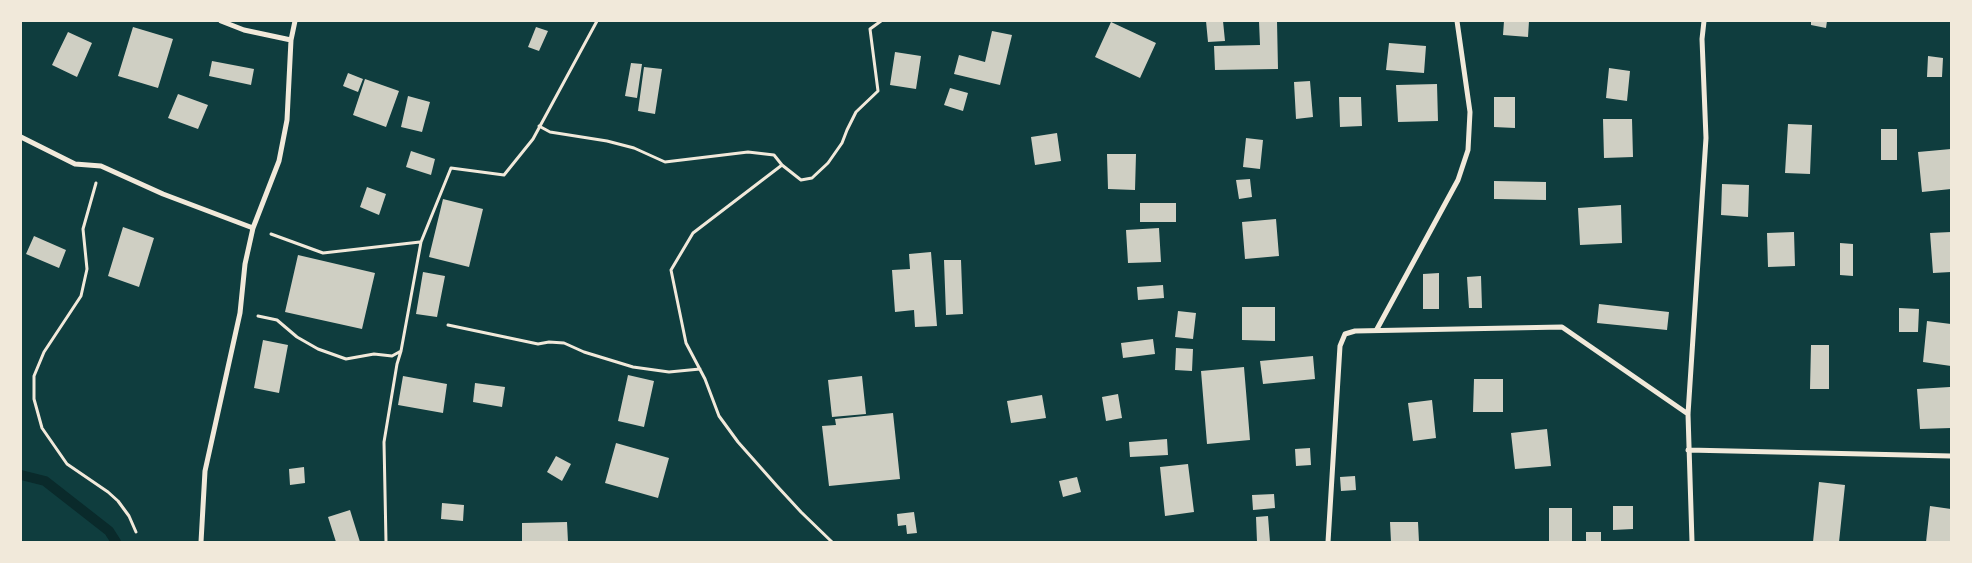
<!DOCTYPE html>
<html>
<head>
<meta charset="utf-8">
<style>
  body { margin:0 }
  #map { position:relative; width:1972px; height:563px; overflow:hidden; background:#0f3d3e; font-family:Inter,sans-serif }
  canvas { display:block }
  .frame { position:absolute; inset:0; border:22px solid #f1e9da; pointer-events:none }
</style>
</head>
<body>
<div id="map">
<canvas width="1972" height="563"></canvas>
<div class="frame"></div>
</div>
<script>
const ctx = document.querySelector('canvas').getContext('2d');
ctx.lineJoin = 'round';
const poly = rows => new Path2D(rows.map(r => 'M' + r).join(''));
function stroke(path, color, width, dash) { ctx.strokeStyle = color; ctx.lineWidth = width; ctx.lineCap = dash ? 'butt' : 'round'; ctx.setLineDash(dash || []); ctx.stroke(path); }
function paint(path, color) { ctx.fillStyle = color; ctx.fill(path, 'evenodd'); }
stroke(poly([
  [21,475,45,481,109,531,116,542]
]), '#0a2a2b', 10);
paint(poly([
  [1206,21,1223,21,1225,41,1208,42],
  [1259,21,1277,21,1278,69,1215,70,1214,46,1260,45],
  [1504,21,1529,21,1528,37,1503,35],
  [1811,21,1827,21,1826,28,1811,25],
  [1111,22,1156,43,1140,78,1095,57],
  [133,27,173,39,158,88,118,76],
  [536,27,548,31,539,51,528,47],
  [992,31,1012,35,1000,85,954,74,959,55,985,62],
  [68,32,92,43,77,77,52,65],
  [1389,43,1426,46,1424,73,1386,70],
  [895,52,921,56,916,89,890,85],
  [1928,56,1943,58,1942,77,1927,77],
  [212,61,254,69,251,85,209,76],
  [631,63,642,64,637,98,625,96],
  [644,67,662,69,655,114,638,111],
  [1609,68,1630,71,1627,101,1606,98],
  [348,73,363,79,358,92,343,86],
  [365,79,399,91,386,127,353,115],
  [1310,81,1313,117,1296,119,1294,82],
  [1437,84,1438,121,1398,122,1396,85],
  [950,88,968,93,963,111,944,105],
  [178,94,208,105,198,129,168,118],
  [408,96,430,102,422,132,401,127],
  [1339,97,1361,97,1362,126,1340,127],
  [1494,97,1515,97,1515,128,1494,127],
  [1603,119,1632,119,1633,157,1604,158],
  [1788,124,1812,125,1810,174,1785,173],
  [1881,129,1897,129,1897,160,1881,160],
  [1057,133,1061,161,1035,165,1031,137],
  [1246,138,1263,140,1260,169,1243,167],
  [1951,149,1951,189,1922,192,1918,152],
  [411,151,435,159,431,175,406,167],
  [1107,154,1136,154,1135,190,1108,189],
  [1250,179,1252,197,1239,199,1236,180],
  [1494,181,1546,182,1546,200,1494,199],
  [1722,184,1749,185,1748,217,1721,215],
  [367,187,386,194,379,215,360,207],
  [443,199,483,209,469,267,429,257],
  [1140,203,1176,203,1176,222,1140,222],
  [1621,205,1622,243,1580,245,1578,208],
  [1276,219,1279,256,1245,259,1242,222],
  [123,227,154,238,139,287,108,276],
  [1159,228,1161,262,1128,263,1126,230],
  [1794,232,1795,266,1768,267,1767,233],
  [1951,232,1951,272,1933,273,1930,233],
  [34,236,66,250,59,268,26,254],
  [1840,243,1853,244,1853,276,1840,275],
  [931,252,937,326,915,327,914,310,895,312,892,270,910,269,909,254],
  [298,255,375,273,362,329,285,312],
  [944,260,961,260,963,314,946,315],
  [423,272,445,276,437,317,416,314],
  [1439,273,1439,309,1423,309,1423,274],
  [1481,276,1482,308,1469,308,1467,277],
  [1163,285,1164,298,1138,300,1137,287],
  [1599,304,1669,312,1667,330,1597,323],
  [1242,307,1275,307,1275,341,1242,340],
  [1899,308,1919,309,1918,332,1899,332],
  [1178,311,1196,313,1193,339,1175,337],
  [1927,321,1951,324,1951,366,1923,362],
  [1153,339,1155,354,1123,358,1121,343],
  [263,340,288,345,279,393,254,388],
  [1811,345,1829,345,1829,389,1810,389],
  [1176,348,1193,349,1192,371,1175,370],
  [1313,356,1315,379,1263,384,1260,361],
  [1244,367,1250,440,1207,444,1201,371],
  [628,375,654,381,644,427,618,421],
  [403,376,447,384,443,413,398,405],
  [862,376,866,414,832,417,828,380],
  [1474,379,1503,379,1503,412,1473,412],
  [475,383,505,387,502,407,473,402],
  [1950,387,1951,428,1920,429,1917,389],
  [1118,394,1122,418,1106,421,1102,397],
  [1042,395,1046,418,1011,423,1007,401],
  [1432,400,1436,438,1413,441,1408,403],
  [893,413,900,479,829,486,822,426,836,425,835,419],
  [1547,429,1551,466,1515,469,1511,433],
  [1167,439,1168,455,1130,457,1129,442],
  [616,443,669,458,658,498,605,483],
  [1310,448,1311,465,1296,466,1295,449],
  [556,456,571,464,562,481,547,472],
  [1188,464,1194,512,1165,516,1160,467],
  [304,467,305,483,290,485,289,469],
  [1355,476,1356,490,1341,491,1340,477],
  [1077,477,1081,492,1063,497,1059,481],
  [1819,482,1845,485,1839,542,1813,542],
  [1274,494,1275,508,1253,510,1252,495],
  [442,503,464,505,463,521,441,519],
  [1613,506,1633,506,1633,529,1613,530],
  [1930,506,1951,509,1951,542,1926,542],
  [1549,508,1572,508,1572,542,1549,542],
  [350,510,360,542,336,542,328,517],
  [914,512,917,533,907,534,906,525,898,526,897,514],
  [1268,516,1270,542,1257,542,1256,517],
  [567,522,568,542,522,542,522,523],
  [1390,522,1418,522,1419,542,1391,542],
  [1586,532,1601,532,1601,542,1586,542]
]), '#cfcfc3');
stroke(poly([
  [539,126,550,132,607,141,634,148,665,162,748,152,774,155,782,165,801,180,812,178,828,163,842,143,847,130,856,112,878,91,870,29,881,21],
  [782,165,693,233,671,270,686,343,705,379,719,416,738,442,777,486,801,512,832,542],
  [96,183,83,229,87,269,81,296,44,352,34,376,34,399,42,428,67,464,108,492,118,501,129,516,136,532],
  [271,234,323,253,420,242],
  [258,316,277,320,297,337,318,349,346,359,374,354,392,356,401,351],
  [448,325,538,344,549,342,564,343,584,352,633,367,669,372,700,369],
  [386,542,384,442,397,364,401,351,421,242,451,168,504,175,533,139,597,21]
]), '#f1e9da', 3);
stroke(poly([
  [221,21,244,30,291,40],
  [21,137,75,164,101,166,163,194,253,228],
  [1377,329,1458,180,1468,150,1470,112,1457,21],
  [1688,450,1951,456],
  [201,542,205,471,240,313,245,264,253,228,279,161,287,120,291,40,295,21],
  [1328,542,1340,346,1345,334,1355,331,1562,327,1688,414],
  [1692,542,1688,414,1706,138,1702,39,1704,21]
]), '#f1e9da', 5);
</script>
</body>
</html>
